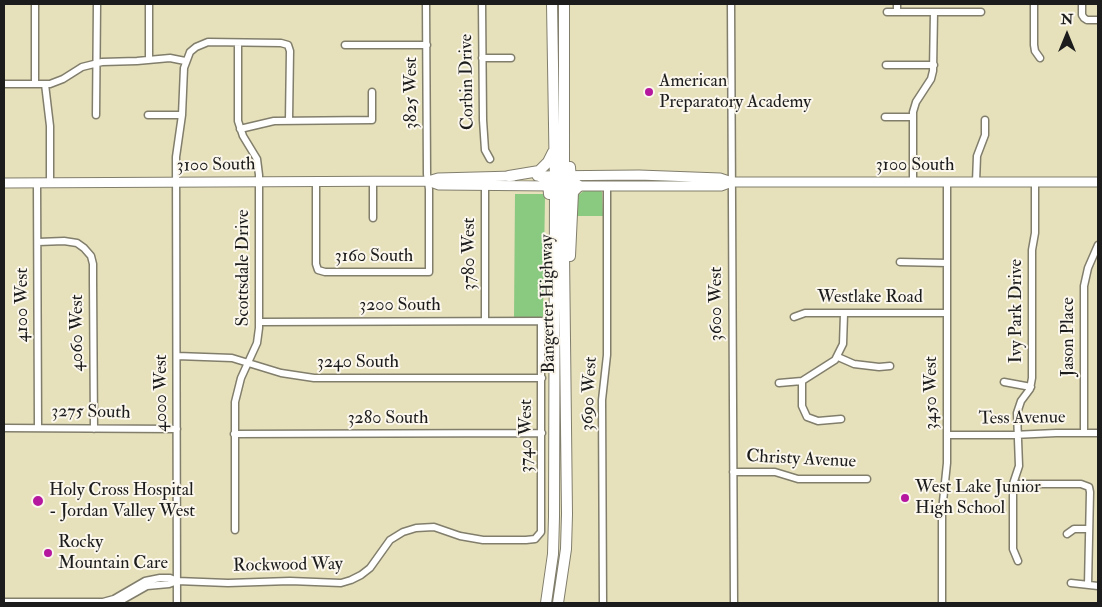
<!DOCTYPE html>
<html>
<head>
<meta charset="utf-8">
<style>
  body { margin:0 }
  #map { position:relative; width:1102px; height:607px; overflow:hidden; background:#e6e0bb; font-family:"IM FELL Double Pica",serif }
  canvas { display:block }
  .frame { position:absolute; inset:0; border:5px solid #1c1c1c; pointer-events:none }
  .north { position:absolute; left:1042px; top:10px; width:50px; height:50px; -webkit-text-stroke:4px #fbf7ec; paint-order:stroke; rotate:0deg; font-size:14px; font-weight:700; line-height:20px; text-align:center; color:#1c1c1c }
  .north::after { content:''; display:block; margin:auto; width:18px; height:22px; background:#1c1c1c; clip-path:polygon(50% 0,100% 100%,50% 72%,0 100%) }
</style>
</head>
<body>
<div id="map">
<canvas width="1102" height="607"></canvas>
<div class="frame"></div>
<div class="north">N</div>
</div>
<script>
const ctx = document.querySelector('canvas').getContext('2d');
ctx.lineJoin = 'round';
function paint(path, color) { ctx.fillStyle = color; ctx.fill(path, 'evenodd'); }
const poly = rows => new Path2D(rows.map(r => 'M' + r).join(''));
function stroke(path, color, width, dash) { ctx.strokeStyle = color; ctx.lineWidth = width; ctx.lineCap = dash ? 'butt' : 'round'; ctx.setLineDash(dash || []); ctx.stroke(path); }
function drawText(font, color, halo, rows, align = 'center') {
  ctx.font = font + ' "IM FELL Double Pica",serif'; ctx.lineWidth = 4; ctx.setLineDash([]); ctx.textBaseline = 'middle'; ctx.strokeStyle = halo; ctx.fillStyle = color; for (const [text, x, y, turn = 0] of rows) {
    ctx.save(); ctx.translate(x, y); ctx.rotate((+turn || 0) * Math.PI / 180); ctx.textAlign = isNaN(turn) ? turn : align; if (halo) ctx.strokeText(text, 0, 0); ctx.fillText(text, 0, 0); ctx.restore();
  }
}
paint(poly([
  [585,190,600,190,602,192,603,216,577,216,577,196],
  [515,194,543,194,545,197,543,319,514,318]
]), '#8ac980');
const minor = poly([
  [35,4,35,84],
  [149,4,149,60],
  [482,4,483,120,485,150,490,159],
  [731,4,734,603],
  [897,4,897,12],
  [1034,4,1034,45,1035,51,1040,58],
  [1082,4,1082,15,1084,18,1087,20,1098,20],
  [887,12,981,12],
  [345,45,427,45],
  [482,58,511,58],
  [886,65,934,65],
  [4,84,50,84,63,79,82,67,102,62,137,61,170,58,185,61],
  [45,84,50,126,50,183],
  [96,115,97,4],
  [148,115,182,115],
  [885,117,913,117],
  [240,129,274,121,372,120,372,92],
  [316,181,316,264,318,270,325,272,429,272,429,189,427,174,426,4],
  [913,182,913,112,916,102,931,79,933,71,934,12],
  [976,182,977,156,985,135,985,120],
  [37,183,38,427],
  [373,218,373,181],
  [38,242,64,241,77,243,84,248,91,256,93,264,93,281,94,429],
  [900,262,947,263],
  [794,317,805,313,947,313],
  [485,321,485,186],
  [177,356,232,358,281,373,314,378,542,378],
  [838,357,854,364,879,367,890,366],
  [802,381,802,406,807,417,818,421,841,419],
  [1004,382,1031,387],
  [779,383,802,381,835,360,843,344,844,314],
  [4,428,177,429],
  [1084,433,1084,286,1088,268,1098,245],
  [234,434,542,433],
  [947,435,1013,435,1056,433,1098,433],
  [733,472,775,472,798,479,867,479],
  [1013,484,1081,484,1089,487,1090,492,1088,585],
  [235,530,235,402,241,378,257,343,259,328,259,175,257,159,243,136,238,121,238,43],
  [1067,534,1074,529,1089,529],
  [1018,561,1013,549,1013,484,1019,466,1017,413,1021,401,1030,389,1032,378,1032,250,1035,233,1035,182],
  [1071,583,1098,586],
  [4,602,103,602,114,599,145,581,160,578,170,578,177,581,228,583,290,581,341,583,351,580,361,575,370,568,390,540,403,532,416,528,434,527,460,536,483,540,526,540,535,539,541,532,541,321,259,322],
  [117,603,147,586,169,584,177,581],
  [177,603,176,157,182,115,184,68,190,52,196,47,208,42,281,43,288,45,290,51,289,120],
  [603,603,602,400,607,355,607,186],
  [942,603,942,511,947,463,947,182]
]);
const major = poly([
  [537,176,639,175,720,178,732,182],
  [428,181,438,178,514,176],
  [4,183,428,181,439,185,554,186],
  [572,186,721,186,732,182,1098,182]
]);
const highway = poly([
  [570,167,571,180,579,186,573,192,570,256],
  [509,176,539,171,548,162,553,152],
  [540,176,548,182,549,194],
  [546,603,553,554,554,517,555,186,552,4],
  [558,603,566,549,567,514,564,252,564,4]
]);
stroke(minor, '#817e6c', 9);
stroke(major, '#817e6c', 11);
stroke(highway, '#817e6c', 12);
stroke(minor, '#fff', 6);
stroke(major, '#fff', 9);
stroke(highway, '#fff', 10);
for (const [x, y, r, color] of [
  [649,92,5,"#b5179e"],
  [905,498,5,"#b5179e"],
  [38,501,6,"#b5179e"],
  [48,553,5,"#b5179e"]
]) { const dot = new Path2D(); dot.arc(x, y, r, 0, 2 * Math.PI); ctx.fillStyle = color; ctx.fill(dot); stroke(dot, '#fbf7ec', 2); }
drawText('18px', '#1c1c1c', '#fbf7ec', [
  ["Corbin Drive",468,82,-91],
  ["3825 West",412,93,-90],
  ["3100 South",216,166,-1],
  ["3100 South",915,166],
  ["3780 West",470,254,-90],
  ["3160 South",374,257],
  ["Scottsdale Drive",244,268,-90],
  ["Westlake Road",870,298],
  ["Bangerter Highway",549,304,-91],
  ["3600 West",717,304,-90],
  ["4100 West",23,305,-90],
  ["3200 South",400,306],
  ["Ivy Park Drive",1017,311,-90],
  ["4060 West",78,333,-90],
  ["Jason Place",1069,337,-90],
  ["3240 South",358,363],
  ["4000 West",162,393,-90],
  ["3450 West",932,393,-90],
  ["3690 West",590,394,-87],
  ["3275 South",91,413,1],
  ["3280 South",388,419],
  ["Tess Avenue",1022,419,-1],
  ["3740 West",527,436,-90],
  ["Christy Avenue",801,460,3],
  ["Rockwood Way",288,566,-1]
]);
drawText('18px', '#1c1c1c', '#fbf7ec', [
  ["American",659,82],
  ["Preparatory Academy",659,103],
  ["West Lake Junior",915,488],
  ["High School",915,509],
  ["Holy Cross Hospital",49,491],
  ["- Jordan Valley West",49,512],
  ["Rocky",58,543],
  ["Mountain Care",58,564]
], 'left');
</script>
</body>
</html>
